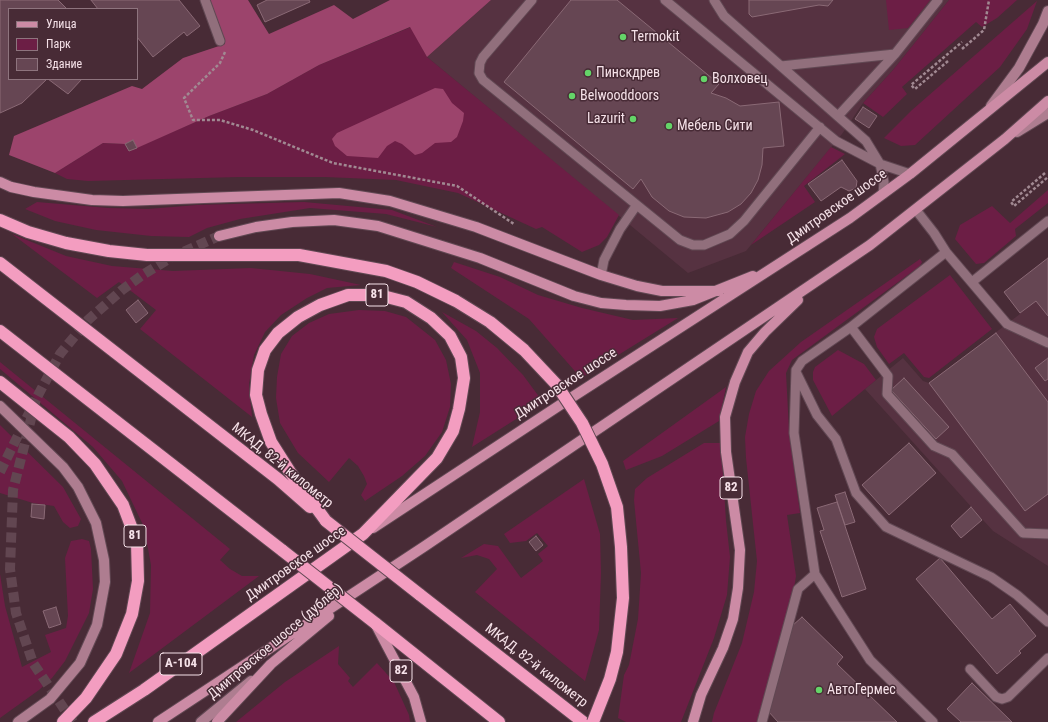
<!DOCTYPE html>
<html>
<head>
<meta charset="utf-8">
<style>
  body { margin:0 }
  #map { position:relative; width:1048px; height:722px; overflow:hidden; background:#482b36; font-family:"Roboto Condensed",sans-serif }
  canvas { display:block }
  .legend { position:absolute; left:8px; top:8px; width:130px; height:72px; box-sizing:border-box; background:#482b36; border:1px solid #8e747e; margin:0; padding:5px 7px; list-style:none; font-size:12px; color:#f6e2e9 }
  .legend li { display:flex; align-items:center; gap:8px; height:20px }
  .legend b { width:20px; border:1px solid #8e747e }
</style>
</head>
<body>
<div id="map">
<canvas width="1048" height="722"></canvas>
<ul class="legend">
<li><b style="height:5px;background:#cc8ba5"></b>Улица</li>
<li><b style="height:11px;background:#6c1e45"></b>Парк</li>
<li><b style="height:11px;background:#664653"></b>Здание</li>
</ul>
</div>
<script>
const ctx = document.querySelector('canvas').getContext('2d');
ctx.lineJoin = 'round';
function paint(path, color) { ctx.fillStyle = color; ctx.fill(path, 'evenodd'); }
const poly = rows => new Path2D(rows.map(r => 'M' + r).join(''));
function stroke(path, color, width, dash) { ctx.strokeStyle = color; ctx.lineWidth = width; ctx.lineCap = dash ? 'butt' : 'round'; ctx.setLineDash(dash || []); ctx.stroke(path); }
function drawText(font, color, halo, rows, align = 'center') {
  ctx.font = font + ' "Roboto Condensed",sans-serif'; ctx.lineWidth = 3; ctx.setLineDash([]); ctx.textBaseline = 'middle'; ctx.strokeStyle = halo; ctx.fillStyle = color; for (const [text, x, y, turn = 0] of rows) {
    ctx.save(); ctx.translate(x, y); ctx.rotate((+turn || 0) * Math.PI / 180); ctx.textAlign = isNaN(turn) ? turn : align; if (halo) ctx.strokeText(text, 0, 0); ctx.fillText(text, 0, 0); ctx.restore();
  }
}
paint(poly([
  [491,0,949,0,893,70,863,103,842,134,746,251,688,273,427,57],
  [1048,258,1048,566,993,531,865,389,903,358,923,381,929,383,1020,314,1004,292]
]), '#563241');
paint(poly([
  [886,0,930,0,908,28,889,30],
  [949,0,1017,0,997,18,982,27,976,22,902,87,907,94,883,117,863,103,893,70],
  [1037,1,1027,29,1000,67,915,145,901,146,884,138,912,110],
  [411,27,427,57,619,215,607,237,599,245,582,252,542,227,536,229,458,193,396,180,325,177,239,177,88,181,67,179,55,173,103,143,125,144,129,151,209,116,267,94,319,65],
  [831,147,845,154,804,186,815,202,751,245],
  [1048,190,1048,203,1015,229,1016,236,984,263,976,264,955,239,960,225,992,206,1010,223],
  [37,202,108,208,148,209,197,205,304,202,392,210,437,227,386,214,310,208,240,219,207,228,189,237,151,236,96,230,55,221,25,209],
  [12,234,66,256,112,266,173,271,251,268,310,274,361,285,327,288,307,298,281,315,265,332,254,355,249,384,252,417,140,329,156,310,119,282,97,298],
  [920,259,922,262,920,266,792,360,786,373,789,430,800,513,787,515,796,576,794,588,757,722,712,722,714,713,742,643,754,592,757,561,746,458,745,437,749,414,756,391,769,371,801,342],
  [454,262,500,277,538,295,582,308,633,320,678,318,581,378,529,319,451,268],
  [950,275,992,329,929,378,924,377,904,353,889,364,877,347,874,337,877,329],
  [359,310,385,311,406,317,435,340,446,360,451,384,450,407,442,432,425,456,402,476,365,501,361,495,367,484,364,476,358,466,349,458,329,482,298,453,280,423,276,398,277,377,281,354,292,336,309,323,329,314],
  [442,312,476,331,497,348,523,375,543,402,472,447,480,412,480,373,467,340],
  [838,350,864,364,876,380,832,416,813,380,813,372,815,367],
  [0,362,230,549,220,560,230,569,242,576,259,576,129,673,150,613,151,565,144,527,122,481,93,447,0,369],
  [726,387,719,421,662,456,626,470,623,461],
  [0,425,63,487,81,519,78,526,70,528,63,522,54,506,33,503,0,493],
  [704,443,721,443,726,521,730,557,727,595,714,638,681,722,626,722,618,718,624,675,629,665,638,619,641,573,634,500,635,489,647,478],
  [584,479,600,534,601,573,599,630,585,681,475,592,497,569,489,559,477,555,461,558,484,544,498,546,521,578,543,561,538,554,548,546,537,533,526,541,510,543,504,534],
  [82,539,89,541,91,549,93,589,89,613,65,661,52,678,39,690,0,718,0,574,5,606,22,667,51,652,45,635,66,628,68,616,65,558,71,541],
  [339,646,338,664,350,678,348,681,353,687,377,663,394,682,409,715,410,722,236,722,285,682]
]), '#6c1e45');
paint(poly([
  [209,0,248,0,269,34,334,5,353,19,390,0,491,0,427,57,410,27,319,65,267,94,209,116,137,148,133,140,125,144,103,143,55,173,9,155,14,136,132,86,142,89,183,58,225,44],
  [435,88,443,89,452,103,464,113,463,121,457,137,451,142,435,143,422,153,415,155,402,144,395,141,387,146,378,158,347,156,335,146,332,139,337,133]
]), '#9c446c');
const building = poly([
  [0,0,58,0,67,9,9,9,9,79,47,79,22,103,0,113,0,0],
  [91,0,179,0,200,26,187,36,184,32,153,57,137,37,137,9,98,9,91,0],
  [267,0,309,0,310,2,265,22,257,5,267,0],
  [571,0,617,0,719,84,711,93,726,98,740,106,779,102,784,146,763,148,762,165,758,180,751,193,741,204,728,212,706,218,684,217,669,211,652,197,641,179,633,189,504,82,571,0],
  [749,0,833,0,828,6,819,5,752,17,749,14,749,0],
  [48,79,82,79,68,94,48,79],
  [863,107,877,116,869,128,855,119,863,107],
  [133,140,137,148,129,151,125,144,133,140],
  [842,160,857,181,856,188,849,191,841,187,821,201,808,184,842,160],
  [1048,258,1048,316,1036,301,1020,313,1004,292,1048,258],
  [138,300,148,313,136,323,126,310,138,300],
  [996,333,1048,402,1048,494,1025,511,929,383,996,333],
  [1048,358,1048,379,1045,381,1035,368,1048,358],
  [904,378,949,427,936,439,891,390,904,378],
  [909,443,936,473,889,515,862,485,909,443],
  [845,492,855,522,845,525,835,495,845,492],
  [837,502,866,589,842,597,820,531,824,530,817,508,837,502],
  [32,504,45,505,44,519,31,517,32,504],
  [971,507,982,520,961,538,951,526,971,507],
  [536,536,543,545,536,551,529,542,536,536],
  [940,558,992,619,1010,604,1036,636,1019,651,1021,653,997,674,916,579,940,558],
  [56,607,61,624,49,628,43,611,56,607],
  [802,617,843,657,837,664,897,722,778,722,768,711,792,626,802,617],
  [972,683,1012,722,961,722,947,709,972,683]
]);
paint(building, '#664653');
stroke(building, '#8a6975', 1);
stroke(poly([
  [0,472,36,399]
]), '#624651', 10, [10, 5]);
stroke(poly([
  [73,722,33,663,16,613,10,569,13,490,36,399,60,354,88,320,122,290,141,276,170,258,219,236]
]), '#624651', 10, [10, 5]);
const lane = poly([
  [205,0,220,41],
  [532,0,483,57,480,63,479,73,483,80,680,240,693,245,704,245,730,234,744,221,820,127],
  [665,0,836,141,880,164,910,174],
  [714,0,724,16,866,141,880,164,884,182,883,194],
  [781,66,895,54],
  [838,116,895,54,938,0],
  [916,210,934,233,946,252,1007,324,1048,343],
  [601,275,604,260,620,229,636,206],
  [972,282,1048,221],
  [851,327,888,376,887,394,934,446,952,454,1023,533,1048,534],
  [796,372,817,415,836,439,856,493,886,527,991,577,1017,595,1048,622],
  [815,574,794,433,796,370,802,361,851,327,946,252],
  [970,669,996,697,1002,699,1008,697,1048,658],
  [762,722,798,589,815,574,870,660,933,722]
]);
const secondary = poly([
  [991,106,1019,68,1043,24,1048,11],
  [1017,132,1048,113],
  [0,406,63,467,78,487,96,523,104,560,105,582,97,625,80,663,50,699,18,722],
  [201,722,251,681]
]);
const primary = poly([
  [0,182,11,187,34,192,92,200,123,201,339,193,390,201,476,227,601,275,637,286,662,291,719,291],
  [219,236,256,227,292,222,334,220,378,226,480,258,574,296,601,303,626,305,660,306,693,300,753,276],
  [373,528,560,405,850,218,910,174,1048,62],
  [376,625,414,697,421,722],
  [158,722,425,546,870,245,1005,139,1048,101],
  [217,722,271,664,329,616],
  [693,722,701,695,723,648,733,619,738,588,740,550,726,452,725,417,735,382,748,352,765,332,798,300]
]);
const highway = poly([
  [0,220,28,232,66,243,109,251,147,255,179,255],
  [0,263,278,479,310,507],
  [0,331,283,551],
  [0,382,69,437,95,464,123,505,137,542,138,581,132,614,116,654,86,698,63,722],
  [419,594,583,722],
  [375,623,499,722],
  [94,722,144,690,363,534,437,458,453,431,459,409,464,378,461,357,450,336,431,318,406,302,379,295,348,295,320,305,298,317,278,333,265,350,258,370,256,395,261,414,271,442,290,472,326,521]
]);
stroke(lane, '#614853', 11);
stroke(secondary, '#614853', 12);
stroke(primary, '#614853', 12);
stroke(highway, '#614853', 14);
stroke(poly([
  [962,49,984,30,989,0],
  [225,52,220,63,184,98,193,120,220,120,253,130,333,163,457,186,514,224],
  [948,61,915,89,911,85,962,42],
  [1045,173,1011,202,1014,206,1048,177]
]), '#a18992', 2.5, [3, 2]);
stroke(lane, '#916f7c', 9);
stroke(secondary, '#ae7d90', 10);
stroke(primary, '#cc8ba5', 10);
stroke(highway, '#f39dc0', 12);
const highwayBridge = poly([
  [179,255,299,255,386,271,417,282,456,301,490,322,524,350,556,384,582,423,602,464,617,507,621,547,623,598,617,652,610,679,593,722],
  [326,521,419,594],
  [283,551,375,623]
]);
stroke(highwayBridge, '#614853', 14, []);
stroke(highwayBridge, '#f39dc0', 12);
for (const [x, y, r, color] of [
  [623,37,4,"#64d468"],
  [588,73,4,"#64d468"],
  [704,79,4,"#64d468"],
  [572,96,4,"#64d468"],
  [633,119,4,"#64d468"],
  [669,126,4,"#64d468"],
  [819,690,4,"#64d468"]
]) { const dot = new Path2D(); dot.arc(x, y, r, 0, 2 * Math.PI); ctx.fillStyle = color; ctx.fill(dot); stroke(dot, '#482b36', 1.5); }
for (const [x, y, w] of [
  [377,295,22],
  [731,488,22],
  [135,536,22],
  [181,664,42],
  [401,671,22]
]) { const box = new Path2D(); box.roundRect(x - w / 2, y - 11, w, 22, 3); ctx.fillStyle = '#482b36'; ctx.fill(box); stroke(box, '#f6e2e9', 1); }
drawText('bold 13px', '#f6e2e9', null, [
  ["81",377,295],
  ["82",731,488],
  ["81",135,536],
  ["А-104",181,664],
  ["82",401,671]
]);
drawText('14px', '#f6e2e9', '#482b36', [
  ["Termokit",631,37],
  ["Пинскдрев",596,73],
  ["Волховец",712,79],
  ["Belwooddoors",580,96],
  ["Lazurit",625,119,"right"],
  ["Мебель Сити",677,126],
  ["АвтоГермес",827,690]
], 'left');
drawText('14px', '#f6e2e9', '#482b36', [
  ["Дмитровское шоссе",837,207,-35],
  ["Дмитровское шоссе",566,384,-33],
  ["МКАД, 82-й километр",282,466,39],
  ["Дмитровское шоссе",296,564,-35],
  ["Дмитровское шоссе (дублёр)",276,642,-40],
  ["МКАД, 82-й километр",536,666,38]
]);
</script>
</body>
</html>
